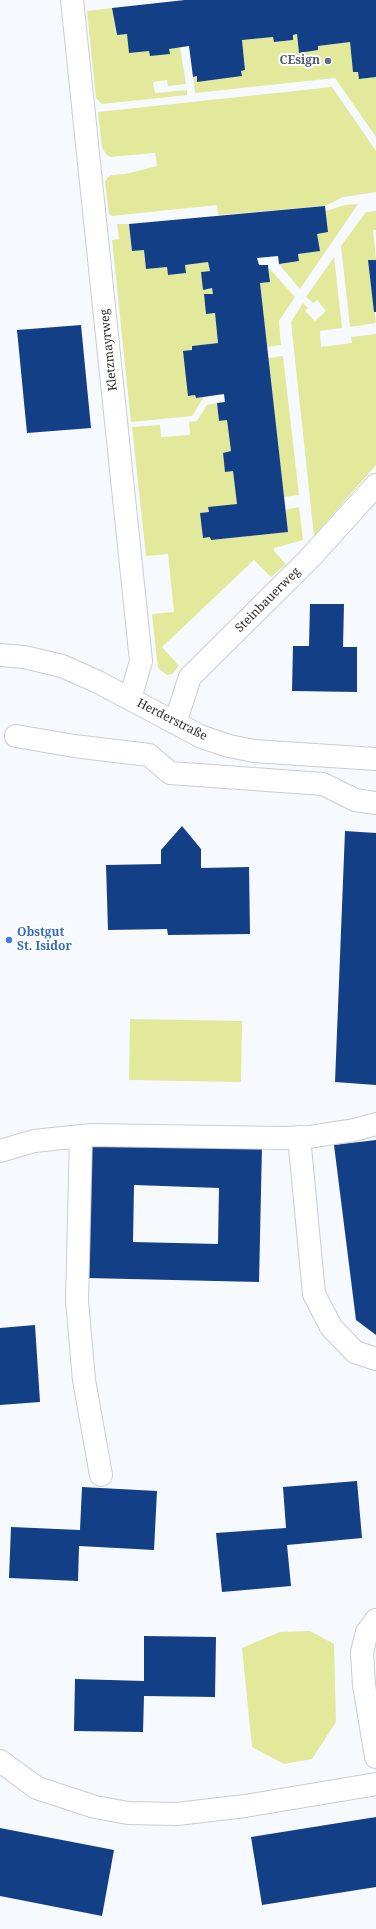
<!DOCTYPE html>
<html>
<head>
<meta charset="utf-8">
<style>
  body { margin:0 }
  canvas { display:block; background:#f6f9fe }
</style>
</head>
<body>
<canvas width="376" height="1929"></canvas>
<script>
const ctx = document.querySelector('canvas').getContext('2d');
ctx.lineJoin = 'round';
function paint(path, color) { ctx.fillStyle = color; ctx.fill(path, 'evenodd'); }
const poly = rows => new Path2D(rows.map(r => 'M' + r).join(''));
function stroke(path, color, width, dash) { ctx.strokeStyle = color; ctx.lineWidth = width; ctx.lineCap = dash ? 'butt' : 'round'; ctx.setLineDash(dash || []); ctx.stroke(path); }
function drawText(font, color, halo, rows, align = 'center') {
  ctx.font = font + ' "Noto Serif",serif'; ctx.lineWidth = 4; ctx.setLineDash([]); ctx.textBaseline = 'middle'; ctx.strokeStyle = halo; ctx.fillStyle = color; for (const [text, x, y, turn = 0] of rows) {
    ctx.save(); ctx.translate(x, y); ctx.rotate((+turn || 0) * Math.PI / 180); ctx.textAlign = isNaN(turn) ? turn : align; if (halo) ctx.strokeText(text, 0, 0); ctx.fillText(text, 0, 0); ctx.restore();
  }
}
paint(poly([
  [112,8,116,35,127,34,130,53,180,47,186,84,168,86,167,80,153,82,155,93,187,90,187,95,102,104,96,98,87,11],
  [297,34,299,53,318,50,318,46,350,42,353,72,358,72,359,79,376,77,376,137,335,78,195,93,193,77,197,76,197,82,242,76,241,71,245,70,242,40,273,37,274,42,293,40,293,35],
  [332,87,376,151,376,192,343,197,325,206,218,215,217,205,112,216,109,214,105,182,108,177,112,175,125,174,157,166,155,153,110,157,107,155,102,148,98,112],
  [358,204,300,289,279,264,299,261,298,254,319,251,317,234,328,232,326,211,345,205],
  [376,211,376,230,373,230,376,260,368,260,376,323,350,327,341,246,366,212],
  [117,224,129,224,132,251,144,250,146,269,167,267,168,275,186,273,185,265,208,262,210,271,201,272,203,289,212,288,213,294,204,294,206,314,215,313,218,343,192,346,188,396,195,395,196,398,204,397,192,416,131,422,112,240,119,239],
  [334,257,342,328,320,331,321,347,352,343,351,337,376,334,376,465,314,536,291,322,303,303,308,308,305,311,315,321,326,311,317,300,313,303,306,297],
  [268,267,295,297,279,321,281,345,267,347,260,283,270,282],
  [283,356,299,495,284,497,268,358],
  [217,403,219,421,227,420,231,451,223,453,225,472,233,471,237,504,208,508,209,512,200,513,203,538,210,537,211,540,288,532,285,510,299,507,303,540,274,548,274,551,286,564,271,577,254,560,162,647,179,666,172,674,167,675,158,668,152,614,174,612,168,554,146,556,132,427,160,425,161,437,190,435,189,422,197,421,207,405],
  [130,1019,242,1021,241,1082,129,1080],
  [310,1631,334,1644,336,1722,312,1759,284,1764,252,1747,242,1648,280,1632]
]), '#e2e99b');
paint(poly([
  [185,0,376,0,376,77,359,79,358,72,353,72,350,42,318,46,318,50,299,53,297,34,293,35,293,40,274,42,273,37,242,40,245,70,241,71,242,76,197,82,197,76,193,77,189,46,169,49,170,54,150,56,149,51,129,53,127,34,117,35,112,8],
  [325,206,328,232,317,234,320,251,298,254,299,261,279,264,278,256,257,258,259,265,268,265,268,267,270,282,260,283,288,532,211,540,210,537,203,538,200,513,209,512,208,507,237,504,233,471,225,472,223,453,231,451,227,420,219,421,217,403,225,402,224,394,196,398,195,395,188,396,183,351,192,350,192,346,218,343,215,313,206,314,204,294,213,294,212,288,203,290,201,272,210,271,208,262,185,265,186,273,168,275,167,267,146,269,144,250,132,251,129,224],
  [368,260,376,260,376,312,374,312],
  [81,325,91,428,27,433,17,330],
  [310,604,344,604,343,647,357,647,357,692,292,691,293,646,309,646],
  [182,826,201,849,201,868,249,867,250,934,168,935,167,929,108,930,106,865,161,864,161,850],
  [345,831,376,833,376,1085,335,1082],
  [376,1140,376,1335,356,1320,334,1145],
  [90,1143,262,1146,259,1282,87,1278],
  [134,1185,219,1188,218,1244,133,1242],
  [35,1325,40,1402,0,1405,0,1328],
  [357,1481,362,1538,287,1545,291,1586,222,1592,216,1533,286,1528,283,1487],
  [82,1487,157,1491,154,1550,79,1546,78,1581,9,1578,11,1527,80,1530],
  [144,1636,216,1637,215,1697,144,1696,143,1732,74,1731,75,1679,144,1681],
  [376,1817,376,1887,262,1905,251,1837],
  [0,1828,114,1850,102,1916,0,1896]
]), '#133f86');
const minor = poly([
  [72,0,141,661,130,699],
  [0,655,24,657,62,666,98,682,202,737,229,746,254,751,376,759],
  [175,723,190,677,310,558,376,485],
  [16,736,74,746,149,755,170,773,323,784,355,800,376,803],
  [81,1136,77,1301,84,1380,101,1475],
  [299,1137,314,1294,331,1327,355,1352,376,1359],
  [0,1151,34,1141,91,1135,282,1138,309,1137,354,1130,376,1124],
  [376,1620,367,1632,362,1652,364,1685,376,1757],
  [0,1761,37,1788,95,1807,128,1813,177,1814,245,1806,376,1784]
]);
stroke(minor, '#c9ccd1', 24);
stroke(minor, '#fff', 22);
for (const [x, y, r, color] of [
  [328,61,4,"#5c6f8a"],
  [9,940,4,"#3f7fe0"]
]) { const dot = new Path2D(); dot.arc(x, y, r, 0, 2 * Math.PI); ctx.fillStyle = color; ctx.fill(dot); stroke(dot, '#fff', 1.5); }
drawText('bold 12px', '#4e5e75', '#fff', [
  ["CEsign",320,61]
], 'right');
drawText('12px', '#2c2d2f', '#fff', [
  ["Kletzmayrweg",109,350,-96],
  ["Steinbauerweg",268,600,-45],
  ["Herderstraße",172,720,27]
]);
drawText('bold 12px', '#366cbe', '#fff', [
  ["Obstgut",17,933],
  ["St. Isidor",17,947]
], 'left');
</script>
</body>
</html>
